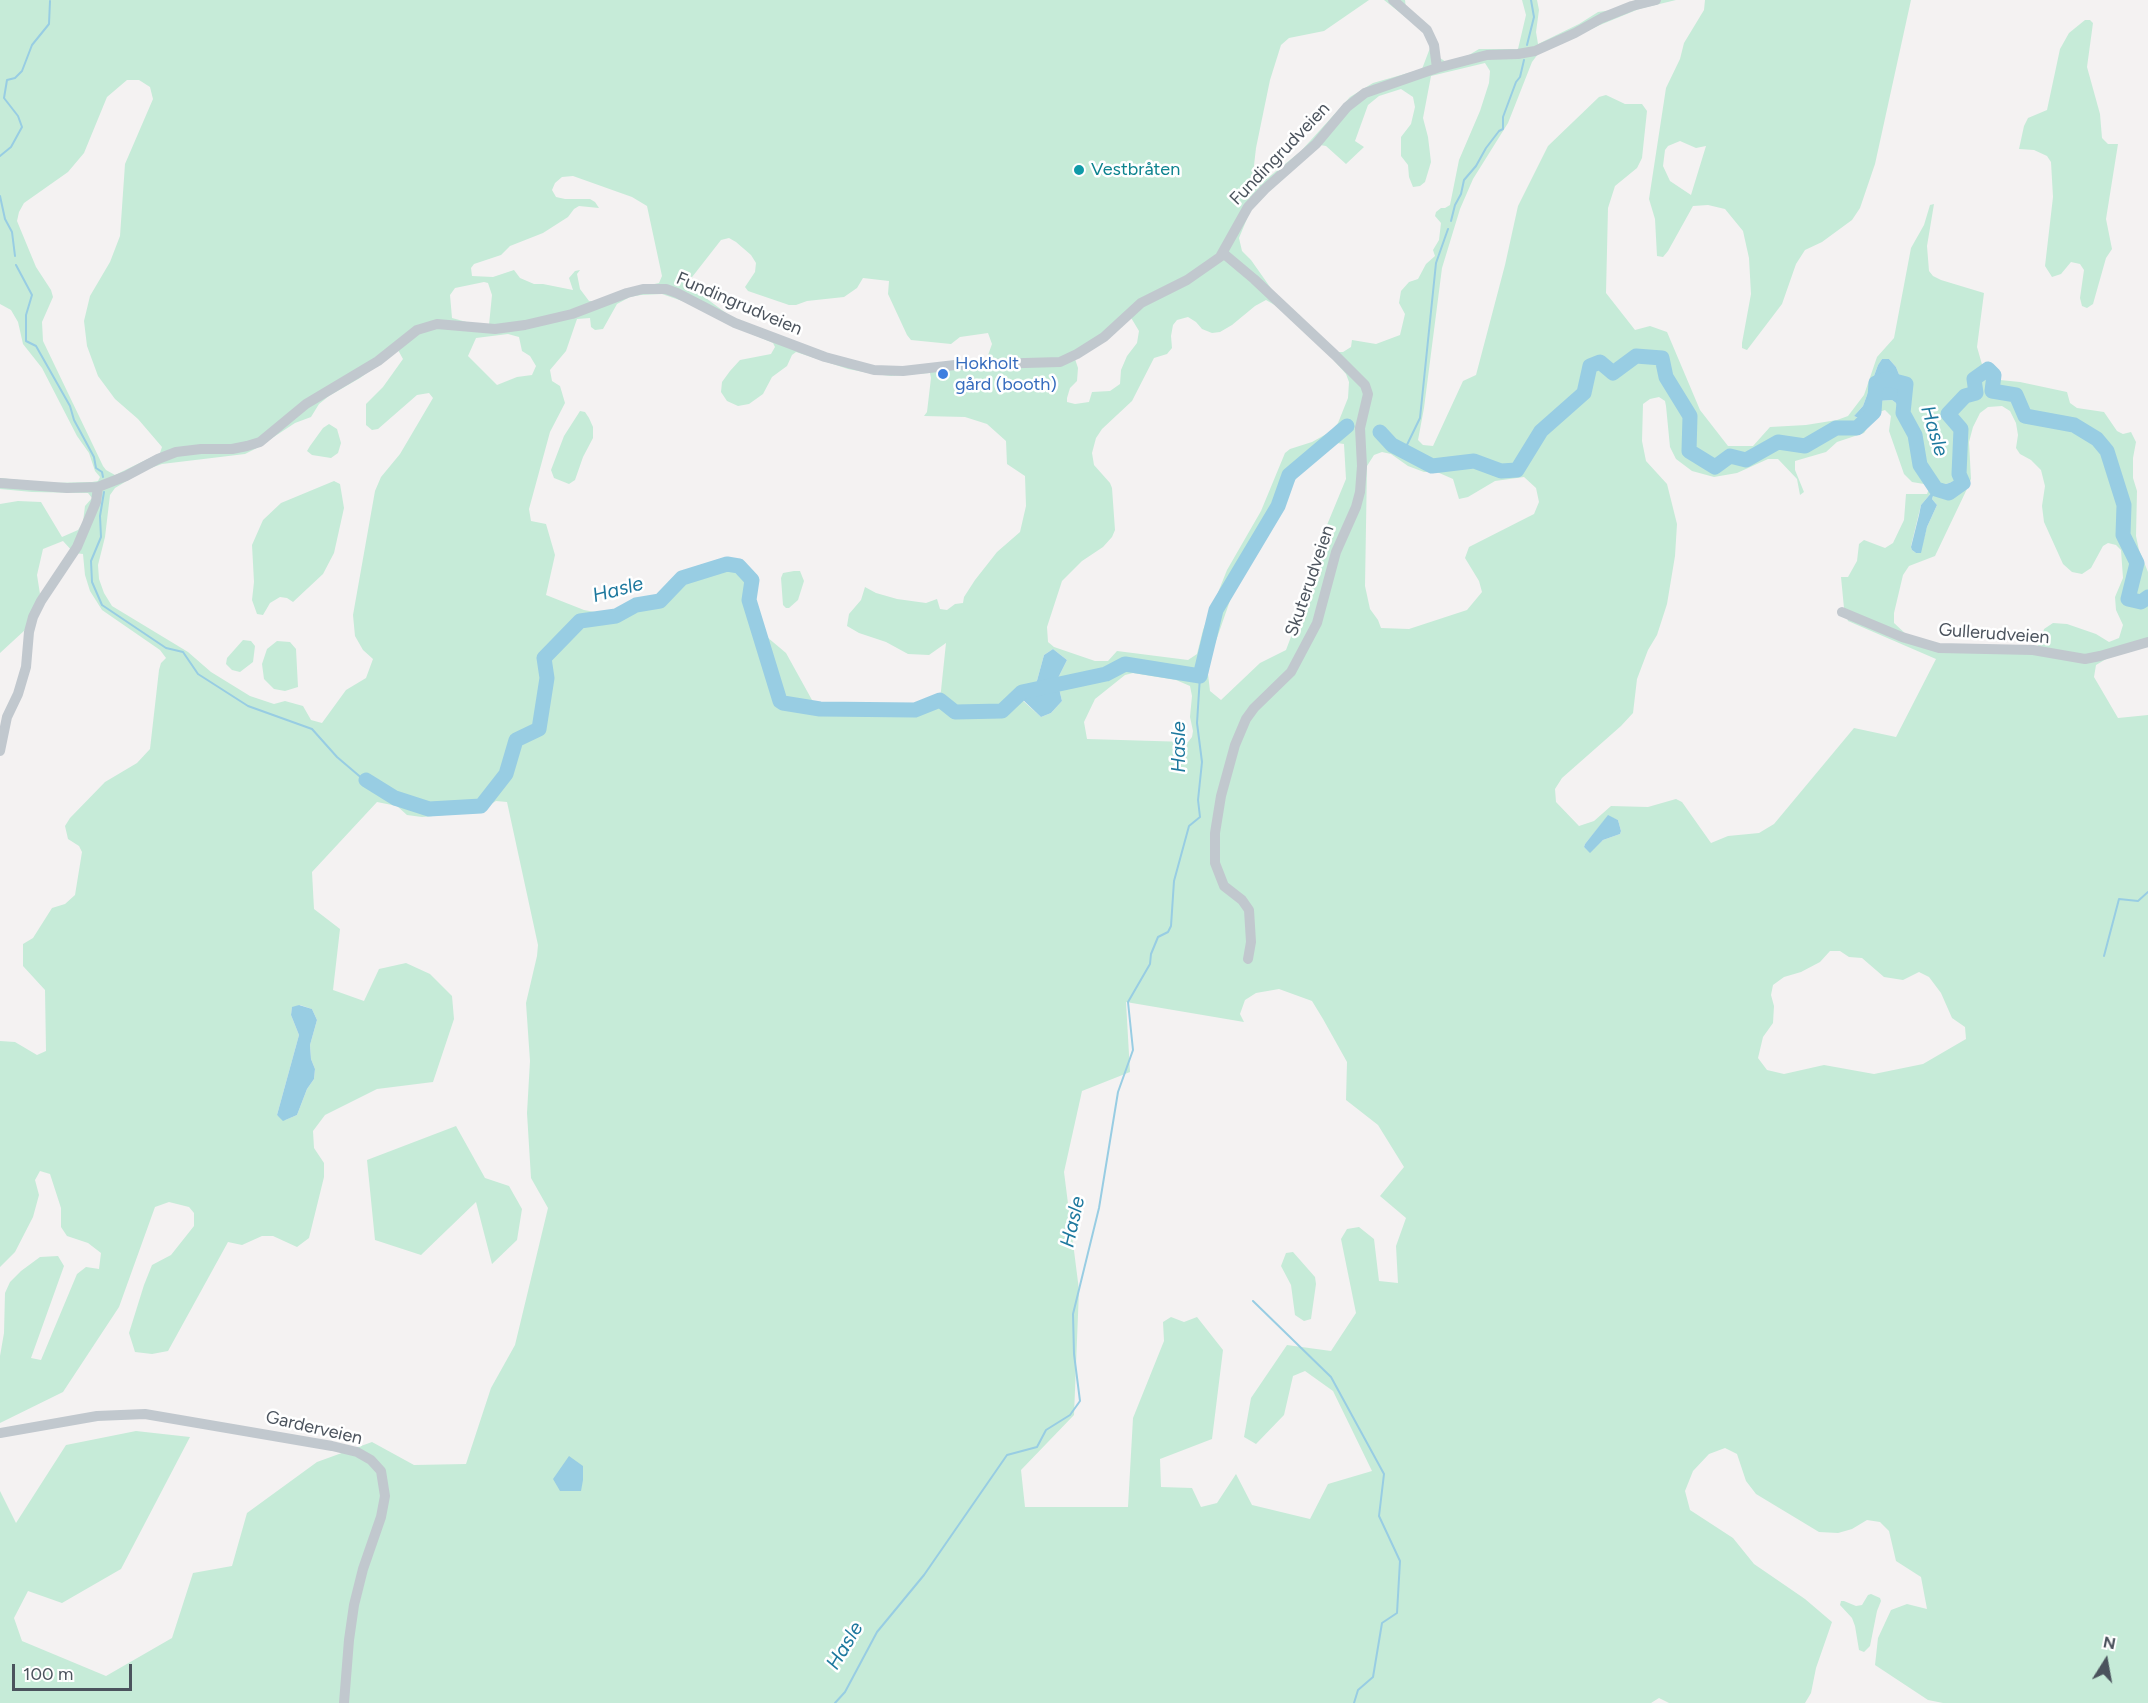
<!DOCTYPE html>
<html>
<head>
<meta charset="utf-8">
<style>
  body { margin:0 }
  #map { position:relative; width:2148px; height:1703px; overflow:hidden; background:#f4f2f2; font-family:Figtree,sans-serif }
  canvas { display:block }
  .north { position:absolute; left:2076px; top:1631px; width:60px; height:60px; -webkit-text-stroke:4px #fff; paint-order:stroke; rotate:11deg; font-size:16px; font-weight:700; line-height:24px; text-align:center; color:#4b535d }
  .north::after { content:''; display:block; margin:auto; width:21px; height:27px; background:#4b535d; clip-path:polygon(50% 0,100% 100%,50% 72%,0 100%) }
  .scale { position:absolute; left:12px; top:1664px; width:120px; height:27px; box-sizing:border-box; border:3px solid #4b535d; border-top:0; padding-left:8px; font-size:18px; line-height:21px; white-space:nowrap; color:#4b535d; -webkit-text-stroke:4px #fff; paint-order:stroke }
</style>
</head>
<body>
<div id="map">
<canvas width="2148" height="1703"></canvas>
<div class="north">N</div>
<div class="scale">100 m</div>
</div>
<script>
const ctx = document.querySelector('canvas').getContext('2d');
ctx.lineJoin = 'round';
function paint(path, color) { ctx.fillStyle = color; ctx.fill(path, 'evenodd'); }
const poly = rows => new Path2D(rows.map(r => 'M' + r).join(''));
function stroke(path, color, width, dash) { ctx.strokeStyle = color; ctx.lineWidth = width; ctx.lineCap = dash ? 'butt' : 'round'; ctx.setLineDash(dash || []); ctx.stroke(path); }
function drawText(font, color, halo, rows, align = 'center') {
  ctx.font = font + ' Figtree,sans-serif'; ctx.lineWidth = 5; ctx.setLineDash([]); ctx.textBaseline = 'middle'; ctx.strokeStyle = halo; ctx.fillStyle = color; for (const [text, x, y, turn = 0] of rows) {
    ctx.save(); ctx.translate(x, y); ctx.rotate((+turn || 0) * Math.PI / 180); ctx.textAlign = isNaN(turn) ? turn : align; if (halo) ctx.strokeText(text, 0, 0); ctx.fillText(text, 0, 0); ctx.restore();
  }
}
paint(poly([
  [0,0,1369,0,1324,31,1289,38,1281,45,1270,80,1256,148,1253,174,1262,178,1269,177,1301,151,1350,97,1373,83,1422,69,1430,48,1428,39,1423,31,1384,0,1405,0,1406,8,1433,33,1440,58,1446,62,1469,55,1479,49,1518,49,1526,15,1522,0,1537,0,1539,10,1536,32,1538,44,1579,24,1598,12,1612,10,1636,0,1676,0,1639,9,1600,25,1538,54,1532,62,1508,123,1473,179,1460,209,1442,268,1424,408,1418,440,1423,445,1433,446,1463,381,1476,375,1505,265,1518,206,1548,146,1599,97,1606,95,1625,104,1642,104,1647,111,1642,158,1637,168,1615,186,1608,208,1606,293,1635,330,1650,326,1667,332,1700,410,1728,446,1753,446,1770,427,1806,425,1837,420,1848,416,1864,395,1877,357,1894,338,1911,248,1924,225,1930,205,1934,204,1927,246,1929,271,1933,276,1941,280,1984,293,1977,347,1983,368,1988,375,2000,380,2020,382,2067,392,2070,403,2077,408,2104,412,2117,431,2123,434,2131,432,2136,442,2133,458,2133,478,2137,491,2136,536,2139,550,2148,572,2148,638,2135,642,2096,665,2094,677,2118,718,2148,715,2148,1703,1943,1703,1928,1700,1875,1665,1878,1638,1891,1610,1907,1604,1927,1609,1921,1577,1896,1561,1889,1531,1880,1522,1867,1520,1852,1529,1838,1533,1819,1532,1756,1494,1746,1481,1737,1454,1725,1448,1709,1454,1693,1471,1685,1491,1690,1510,1733,1538,1754,1564,1805,1599,1832,1622,1816,1668,1811,1693,1805,1703,1669,1703,1659,1698,1651,1703,0,1703,0,1491,16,1523,66,1445,136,1431,190,1437,121,1569,62,1603,28,1591,14,1618,22,1641,106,1676,172,1638,193,1573,232,1566,247,1513,317,1462,372,1442,414,1465,466,1464,491,1388,515,1345,548,1208,531,1178,527,1113,530,1061,526,1003,537,956,538,945,507,802,496,801,478,812,422,817,407,815,397,806,377,802,312,872,314,909,340,929,333,990,364,1001,379,969,406,963,430,974,452,996,454,1019,433,1082,377,1089,325,1115,313,1131,314,1148,324,1163,324,1177,309,1238,297,1247,273,1236,262,1236,242,1245,228,1242,168,1351,152,1354,135,1352,129,1333,144,1285,152,1265,171,1255,194,1226,194,1213,189,1207,169,1202,155,1207,119,1307,63,1392,0,1423,0,1356,4,1333,5,1293,10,1282,21,1271,40,1257,58,1256,64,1266,31,1358,41,1360,77,1274,86,1267,99,1269,101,1253,88,1243,67,1236,61,1227,61,1208,50,1174,40,1171,35,1180,39,1195,33,1217,15,1252,0,1267,0,1041,15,1042,37,1055,46,1051,45,990,23,966,23,944,33,938,52,908,65,904,75,895,82,852,79,846,68,839,65,826,70,818,105,782,137,763,150,749,159,670,161,663,166,658,160,650,102,610,90,591,85,575,83,554,74,553,63,541,43,549,37,575,40,594,25,630,0,653,0,504,18,501,41,502,62,537,78,530,83,522,85,506,92,498,88,493,32,492,0,489,0,478,49,483,92,482,98,481,100,477,95,471,89,453,77,436,42,368,23,344,18,322,11,310,0,304],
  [1485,63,1490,71,1489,83,1480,111,1459,160,1450,205,1445,208,1441,208,1436,212,1435,216,1441,223,1439,240,1433,250,1435,256,1426,264,1418,279,1409,282,1401,291,1399,303,1405,314,1400,335,1376,344,1352,340,1351,347,1343,352,1336,352,1275,294,1251,260,1242,251,1239,238,1251,209,1276,183,1320,145,1326,146,1346,164,1364,147,1355,141,1368,105,1379,96,1401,89,1413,97,1415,107,1411,124,1401,137,1401,156,1408,165,1409,177,1413,187,1420,186,1425,182,1431,162,1428,137,1423,118,1431,76],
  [127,80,139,80,150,87,153,99,125,164,120,236,110,262,90,296,84,321,87,346,98,376,115,399,138,419,162,447,160,453,115,475,106,470,103,466,43,341,42,322,53,297,51,290,36,267,17,221,19,212,24,203,68,172,84,153,107,97],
  [573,176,632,197,647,206,662,276,659,283,626,290,596,301,589,301,580,289,577,274,580,270,575,271,569,278,573,290,543,284,534,284,520,278,514,270,493,277,472,276,471,268,474,264,501,255,510,246,543,233,568,217,574,209,579,206,599,208,595,202,590,199,565,199,556,197,552,190,555,183,562,177],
  [729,238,736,242,751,255,756,263,755,272,745,287,748,291,789,305,796,305,807,301,844,297,857,288,863,278,889,281,888,294,907,335,911,340,951,344,960,337,988,333,992,344,987,358,898,368,877,367,846,360,734,319,691,287,689,281,721,240],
  [484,282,488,283,492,295,489,325,481,326,452,318,450,295,455,288],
  [662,294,691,304,735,327,773,343,775,347,771,354,740,360,730,371,722,382,721,392,727,401,738,406,749,404,763,394,772,377,787,366,792,355,796,352,848,369,874,374,891,376,930,373,931,378,927,412,924,416,965,417,987,424,1006,441,1007,464,1025,476,1026,506,1020,532,997,552,975,580,964,597,963,603,955,604,947,610,940,609,937,599,926,603,897,599,876,593,865,587,861,600,849,614,847,626,859,633,886,642,908,654,929,655,946,643,940,700,915,710,820,709,812,700,786,653,767,637,749,601,752,580,739,566,727,564,682,578,660,601,636,605,616,616,584,610,546,595,555,555,546,524,531,521,529,509,550,432,565,403,560,386,552,381,550,370,566,351,577,319,590,318,591,327,595,330,603,329,617,304,630,297,641,295],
  [1266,300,1278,307,1329,355,1346,374,1349,382,1348,398,1338,423,1330,432,1312,442,1290,449,1285,453,1261,511,1227,570,1203,630,1197,654,1188,660,1117,651,1108,661,1095,661,1054,647,1048,642,1047,627,1062,581,1082,561,1103,547,1112,537,1115,530,1112,488,1110,483,1094,465,1092,453,1096,438,1102,429,1132,401,1154,358,1167,354,1172,348,1171,336,1173,325,1177,320,1188,317,1196,322,1202,329,1212,333,1220,332,1232,325,1255,306],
  [1130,316,1139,331,1137,343,1127,356,1121,370,1120,384,1110,391,1092,392,1089,402,1075,404,1067,402,1067,398,1070,388,1077,381,1078,368,1075,359,1093,348],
  [508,334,519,337,522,351,530,356,536,366,532,375,517,377,497,385,468,356,476,338],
  [398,350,403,359,383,387,366,404,366,425,372,430,378,429,417,395,429,393,433,398,400,454,381,477,375,491,353,615,355,636,363,650,373,659,366,678,346,690,322,723,311,720,303,706,285,701,274,704,250,696,211,672,188,652,112,606,104,593,99,579,98,565,105,537,110,495,115,488,145,470,162,464,245,454,257,448,295,423,311,417,319,404,329,396,360,378],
  [1882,359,1889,359,1896,367,1906,392,1905,411,1899,411,1896,403,1892,400,1877,401,1870,407,1863,420,1854,416,1863,406,1878,365],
  [1659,397,1665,401,1666,406,1670,447,1676,459,1692,471,1714,477,1737,473,1768,459,1778,459,1797,479,1800,495,1804,492,1795,470,1795,461,1826,452,1837,442,1864,433,1873,419,1879,412,1885,410,1891,416,1889,431,1904,474,1912,482,1924,484,1926,479,1932,479,1936,485,1943,485,1955,481,1959,483,1960,488,1954,494,1948,496,1935,493,1933,496,1932,499,1937,505,1927,527,1920,553,1916,553,1912,550,1911,546,1921,505,1932,492,1933,490,1929,489,1927,494,1906,494,1904,520,1893,543,1885,548,1864,540,1859,544,1857,561,1848,577,1841,577,1844,608,1848,621,1936,659,1896,737,1854,728,1774,824,1759,833,1728,836,1711,843,1682,802,1676,799,1648,807,1611,806,1594,821,1579,826,1556,802,1555,789,1562,778,1621,726,1633,713,1637,679,1648,650,1657,635,1667,604,1675,556,1677,524,1667,484,1646,461,1642,441,1643,404,1650,399],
  [2002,406,2010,411,2016,423,2018,435,2016,448,2020,454,2031,460,2041,470,2045,486,2042,506,2044,522,2063,564,2072,572,2082,574,2091,568,2103,546,2108,543,2116,545,2121,550,2123,578,2115,597,2116,610,2123,625,2119,638,2109,642,2096,634,2067,624,2053,623,2044,629,2041,643,2036,647,1943,645,1908,636,1894,623,1894,613,1903,575,1909,566,1935,556,1966,491,1971,479,1969,442,1973,427,1980,413,1988,407],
  [1337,443,1344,444,1346,479,1315,554,1303,605,1286,650,1260,663,1221,700,1210,691,1208,674,1210,658,1233,592,1299,473],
  [1382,452,1391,454,1408,466,1424,472,1437,472,1453,479,1459,499,1468,497,1495,481,1524,477,1536,488,1539,502,1534,514,1469,547,1465,558,1479,581,1482,592,1467,610,1409,629,1381,628,1378,620,1370,609,1365,586,1367,466,1374,455],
  [1053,649,1067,660,1057,680,1062,701,1051,713,1041,717,1021,699,1035,688,1044,655],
  [1133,673,1176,680,1190,686,1192,696,1190,717,1193,731,1192,737,1188,742,1087,739,1084,722,1095,699,1125,675],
  [1608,816,1618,820,1621,831,1620,834,1603,840,1590,852,1584,847,1585,844],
  [1830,951,1840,951,1849,957,1862,958,1884,977,1903,980,1919,972,1929,977,1941,993,1952,1018,1965,1027,1966,1039,1923,1064,1874,1074,1824,1065,1784,1074,1767,1070,1758,1058,1763,1037,1773,1023,1774,1006,1771,995,1773,985,1784,977,1801,972,1820,962],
  [1279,989,1312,1001,1323,1019,1347,1062,1346,1100,1378,1125,1404,1167,1380,1196,1406,1218,1396,1246,1398,1283,1379,1281,1374,1239,1359,1227,1347,1229,1341,1239,1356,1313,1331,1351,1287,1345,1251,1398,1244,1437,1256,1444,1284,1415,1293,1376,1305,1371,1333,1391,1372,1471,1328,1484,1310,1519,1252,1505,1236,1474,1217,1503,1201,1507,1192,1488,1161,1487,1160,1459,1212,1439,1223,1350,1197,1317,1184,1322,1171,1317,1163,1322,1164,1341,1133,1418,1128,1507,1025,1507,1021,1470,1074,1415,1079,1290,1064,1172,1082,1091,1130,1072,1126,1002,1244,1022,1240,1014,1245,1000,1256,993],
  [300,1005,312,1009,317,1020,310,1045,311,1059,315,1069,314,1079,307,1089,297,1115,285,1120,277,1115,299,1035,291,1015,292,1008],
  [1705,0,1911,0,1875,164,1860,208,1852,220,1822,242,1805,250,1796,264,1782,304,1747,350,1742,348,1742,343,1751,294,1749,258,1743,231,1725,209,1708,205,1693,206,1668,251,1663,257,1657,256,1655,219,1649,199,1666,88,1680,59,1684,43,1704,10],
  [1680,141,1696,148,1706,146,1691,195,1670,181,1663,166,1665,150,1668,146],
  [2085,20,2090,20,2093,23,2087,67,2100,114,2102,138,2108,144,2118,144,2106,219,2112,249,2106,258,2093,304,2087,308,2082,306,2080,298,2084,270,2080,264,2071,262,2061,274,2052,277,2045,266,2053,197,2051,162,2047,156,2034,150,2019,149,2024,126,2028,118,2047,110,2060,49,2069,33],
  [580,411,585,412,589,418,593,427,593,438,583,457,575,480,569,484,554,478,551,470,564,436],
  [329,424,337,429,341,443,338,453,331,458,312,455,307,451,310,446,323,428],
  [334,481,340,484,344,508,334,553,323,574,293,602,287,598,280,597,270,603,263,615,257,614,252,600,254,582,252,545,263,520,281,503],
  [794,571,800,571,804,581,798,600,789,608,786,608,783,605,781,578,783,573],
  [243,640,251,641,255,646,253,662,240,672,232,670,226,664,227,658],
  [277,641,290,642,296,649,298,687,285,691,274,689,264,679,262,664,267,649],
  [456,1126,485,1178,509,1186,522,1209,517,1240,492,1264,476,1202,421,1255,375,1240,367,1160],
  [1293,1252,1315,1277,1316,1284,1311,1319,1304,1321,1295,1315,1291,1285,1281,1266,1286,1253],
  [1871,1594,1880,1598,1881,1601,1877,1611,1870,1646,1864,1652,1859,1650,1855,1626,1852,1618,1840,1605,1841,1601,1844,1601,1856,1606,1862,1605,1868,1595]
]), '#c6ebd8');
paint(poly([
  [1882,359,1889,359,1896,367,1906,392,1905,412,1899,412,1896,403,1892,400,1877,401,1870,407,1863,420,1854,416,1863,406,1878,365],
  [1926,479,1932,479,1936,485,1943,485,1955,481,1959,483,1960,488,1954,494,1948,496,1936,493,1933,496,1932,499,1937,505,1927,527,1921,553,1916,553,1912,550,1911,547,1919,515,1921,505,1932,492,1932,490,1924,484],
  [1053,649,1067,660,1057,680,1062,701,1051,713,1041,717,1021,698,1035,688,1044,655],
  [1608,815,1618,820,1621,831,1620,834,1603,840,1590,853,1584,847,1585,844],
  [299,1005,312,1009,317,1020,310,1045,311,1059,315,1069,314,1079,307,1089,297,1115,283,1121,277,1115,299,1035,291,1015,292,1007],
  [569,1456,583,1466,583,1480,581,1491,560,1491,553,1479]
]), '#98cde3');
stroke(poly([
  [1527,45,1534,17,1531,0],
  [0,156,11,147,22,127,18,116,4,98,7,80,15,78,22,71,32,45,49,24,50,1],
  [0,196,5,219,12,232,15,256],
  [1451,221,1455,205,1461,194,1464,180,1476,166,1486,148,1499,131,1503,129,1503,117,1516,82,1520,77,1524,60],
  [16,265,32,295,26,315,26,341,36,346,70,406,74,420,94,457,96,468,102,472,103,477],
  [1404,451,1420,418,1436,263,1448,229],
  [104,492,100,516,101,537,91,561,92,582,102,605,166,648,183,652,198,674,248,706,312,729,337,757,364,780],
  [2104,956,2119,899,2138,901,2148,892],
  [1253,1301,1331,1377,1384,1474,1379,1516,1400,1561,1397,1613,1382,1623,1373,1677,1358,1690,1354,1703],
  [835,1703,845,1692,877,1632,924,1575,1007,1455,1037,1447,1046,1430,1070,1415,1080,1401,1074,1354,1073,1314,1099,1208,1118,1092,1133,1050,1128,1002,1150,964,1151,954,1158,937,1168,932,1171,926,1174,881,1189,826,1200,817,1198,800,1202,762,1197,723,1200,676]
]), '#98cde3', 2);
stroke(poly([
  [1380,432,1392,445,1432,466,1474,461,1501,471,1517,470,1541,431,1584,393,1590,366,1600,362,1613,373,1636,356,1662,358,1666,377,1690,416,1689,451,1715,467,1730,456,1746,460,1778,442,1805,446,1836,428,1857,428,1874,412,1876,383,1887,379,1906,384,1903,413,1915,435,1920,465,1936,489,1949,493,1963,483,1959,474,1961,429,1948,414,1965,396,1976,393,1974,379,1988,369,1994,375,1992,391,2016,395,2025,416,2074,425,2097,439,2107,451,2124,505,2123,535,2137,563,2128,599,2141,602,2148,597],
  [366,780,395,798,429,809,481,806,506,774,516,740,539,729,547,678,544,658,580,621,616,616,636,605,660,601,682,578,727,564,739,566,752,580,749,600,780,701,783,703,820,709,915,710,940,700,955,712,1002,711,1022,692,1106,674,1125,664,1200,676,1216,610,1278,506,1289,475,1347,426]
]), '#98cde3', 15);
stroke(poly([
  [1393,0,1427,30,1434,45,1437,68],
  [1223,253,1254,279,1335,355,1365,385,1368,394,1360,428,1362,466,1360,492,1356,507,1336,552,1317,623,1291,672,1254,708,1246,719,1235,745,1221,796,1215,833,1215,863,1224,886,1242,900,1249,910,1251,942,1248,959],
  [0,483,67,488,98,487,126,476,158,459,176,452,201,449,232,449,247,446,260,442,306,404,378,361,417,330,437,324,495,329,525,325,572,314,627,293,643,289,666,289,677,293,735,323,825,357,874,370,903,371,955,365,1060,362,1077,354,1104,337,1141,303,1187,280,1220,257,1248,207,1265,189,1316,144,1347,107,1365,93,1437,68,1487,55,1518,54,1535,51,1575,33,1602,18,1632,6,1656,0],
  [1842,612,1902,637,1939,648,2033,650,2085,659,2100,656,2148,642],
  [0,751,7,717,18,694,26,667,29,632,33,617,41,601,77,547,96,502,98,487],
  [0,1433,97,1416,145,1414,332,1446,357,1452,371,1460,381,1471,385,1496,381,1517,363,1569,354,1605,349,1640,344,1703]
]), '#c1c8ce', 10);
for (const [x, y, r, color] of [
  [1079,170,6,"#0f9aa8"],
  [943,374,6,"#3f7fe0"]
]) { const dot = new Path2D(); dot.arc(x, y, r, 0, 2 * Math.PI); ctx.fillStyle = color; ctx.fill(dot); stroke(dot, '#fff', 2); }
drawText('18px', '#4b535d', '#fff', [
  ["Fundingrudveien",1280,154,-46],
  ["Fundingrudveien",739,304,23],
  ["Skuterudveien",1310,581,-71],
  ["Gullerudveien",1994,634,4],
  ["Garderveien",314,1428,13]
]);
drawText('18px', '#0d838f', '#fff', [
  ["Vestbråten",1091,170]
], 'left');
drawText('18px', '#366cbe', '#fff', [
  ["Hokholt",955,364],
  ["gård (booth)",955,385]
], 'left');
drawText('italic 20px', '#1d789e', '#fff', [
  ["Hasle",1934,431,73],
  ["Hasle",618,590,-15],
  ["Hasle",1179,747,-90],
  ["Hasle",1073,1222,-77],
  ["Hasle",845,1646,-59]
]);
</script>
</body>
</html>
